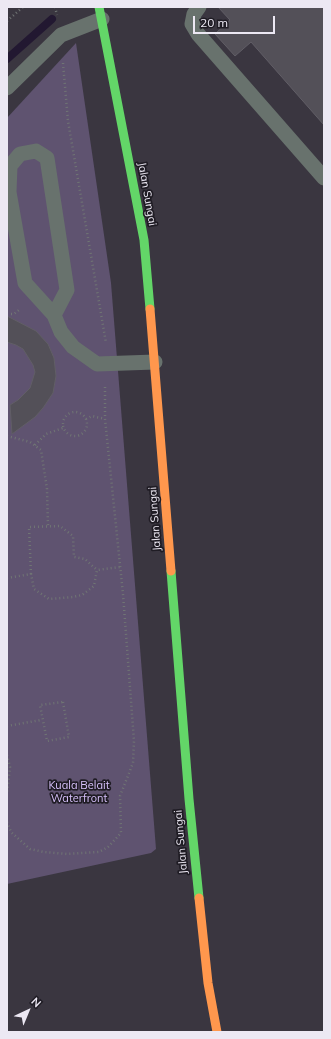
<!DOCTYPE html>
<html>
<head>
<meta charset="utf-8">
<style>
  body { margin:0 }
  #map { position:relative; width:331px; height:1039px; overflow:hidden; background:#3a3640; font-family:Mulish,sans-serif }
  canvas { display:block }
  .frame { position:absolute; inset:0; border:8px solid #ece8f3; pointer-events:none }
  .north { position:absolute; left:8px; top:991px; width:40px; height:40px; -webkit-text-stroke:3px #1f1c24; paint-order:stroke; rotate:44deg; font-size:11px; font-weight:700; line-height:16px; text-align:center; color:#ece8f3 }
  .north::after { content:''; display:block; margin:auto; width:14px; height:18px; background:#ece8f3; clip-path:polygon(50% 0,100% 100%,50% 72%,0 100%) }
  .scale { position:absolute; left:193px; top:16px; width:82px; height:18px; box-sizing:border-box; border:2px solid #ece8f3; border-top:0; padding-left:5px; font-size:12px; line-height:14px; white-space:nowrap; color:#ece8f3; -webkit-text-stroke:3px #1f1c24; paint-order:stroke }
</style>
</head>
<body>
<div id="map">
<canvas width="331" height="1039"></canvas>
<div class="frame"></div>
<div class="north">N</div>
<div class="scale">20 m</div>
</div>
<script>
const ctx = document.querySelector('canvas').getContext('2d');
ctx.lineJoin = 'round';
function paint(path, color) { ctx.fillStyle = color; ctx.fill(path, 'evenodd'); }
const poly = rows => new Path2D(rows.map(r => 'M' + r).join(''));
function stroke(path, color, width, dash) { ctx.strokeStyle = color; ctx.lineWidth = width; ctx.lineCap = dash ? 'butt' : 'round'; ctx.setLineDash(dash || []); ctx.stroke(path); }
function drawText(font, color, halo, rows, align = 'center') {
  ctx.font = font + ' Mulish,sans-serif'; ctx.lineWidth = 3.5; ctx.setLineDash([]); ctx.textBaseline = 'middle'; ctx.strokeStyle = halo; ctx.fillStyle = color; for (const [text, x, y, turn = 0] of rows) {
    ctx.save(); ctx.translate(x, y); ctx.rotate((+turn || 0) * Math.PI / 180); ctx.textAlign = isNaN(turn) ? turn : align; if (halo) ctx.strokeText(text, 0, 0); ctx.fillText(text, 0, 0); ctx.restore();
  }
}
paint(poly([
  [76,43,111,283,156,849,151,853,7,884,7,118]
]), '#5f5370');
stroke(poly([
  [7,59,52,19]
]), '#221831', 8);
const building = poly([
  [218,7,324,7,324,125,251,42,235,56,215,34,230,20,218,7],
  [7,316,36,331,48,344,54,358,56,376,53,393,43,408,35,417,12,434,10,405,18,400,30,388,35,372,33,365,23,349,16,345,7,342,7,316]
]);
paint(building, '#535058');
stroke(building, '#615e66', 1);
stroke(poly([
  [55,7,57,15],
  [7,21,23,7],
  [63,63,68,121,106,343],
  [7,314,14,314,19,310],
  '63 424a12 12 0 1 1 24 0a12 12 0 1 1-24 0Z',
  [86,419,92,416,105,419],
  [7,436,30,442,41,450,47,489,48,526],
  [35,445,46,434,63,428],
  [31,574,29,527,60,526,73,536,74,557,85,559,97,570],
  [7,578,31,574,34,589,49,599,73,597,82,595,94,586,97,570,120,567],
  [63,702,69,737,47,741,40,705,63,702],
  [7,726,41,720],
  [7,755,10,767,7,793],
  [7,822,11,832,30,849,44,852,67,854,99,852,108,847,121,833,120,796,133,763,134,741,123,594,105,419,105,385]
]), '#707574', 2.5, [1, 3]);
stroke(poly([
  [199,7,194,14,192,24,198,34,324,178],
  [7,88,61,35,102,19],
  [54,315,67,290,47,158,36,151,20,154,10,166,9,192,25,283,54,315,61,332,73,347,97,364,155,362]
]), '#68726d', 15);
stroke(poly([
  [99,7,144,240,150,309],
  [171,571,189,799,199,898]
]), '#63d668', 9);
stroke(poly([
  [150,309,171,571],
  [199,898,208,983,217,1032]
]), '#ff974d', 9);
drawText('11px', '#ece8f3', '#1f1c24', [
  ["Jalan Sungai",147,194,80],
  ["Jalan Sungai",155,519,-94],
  ["Jalan Sungai",181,842,-95]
]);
drawText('11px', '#d8c2fc', '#1f1c24', [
  ["Kuala Belait",79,786],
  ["Waterfront",79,799]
]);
</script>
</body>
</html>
